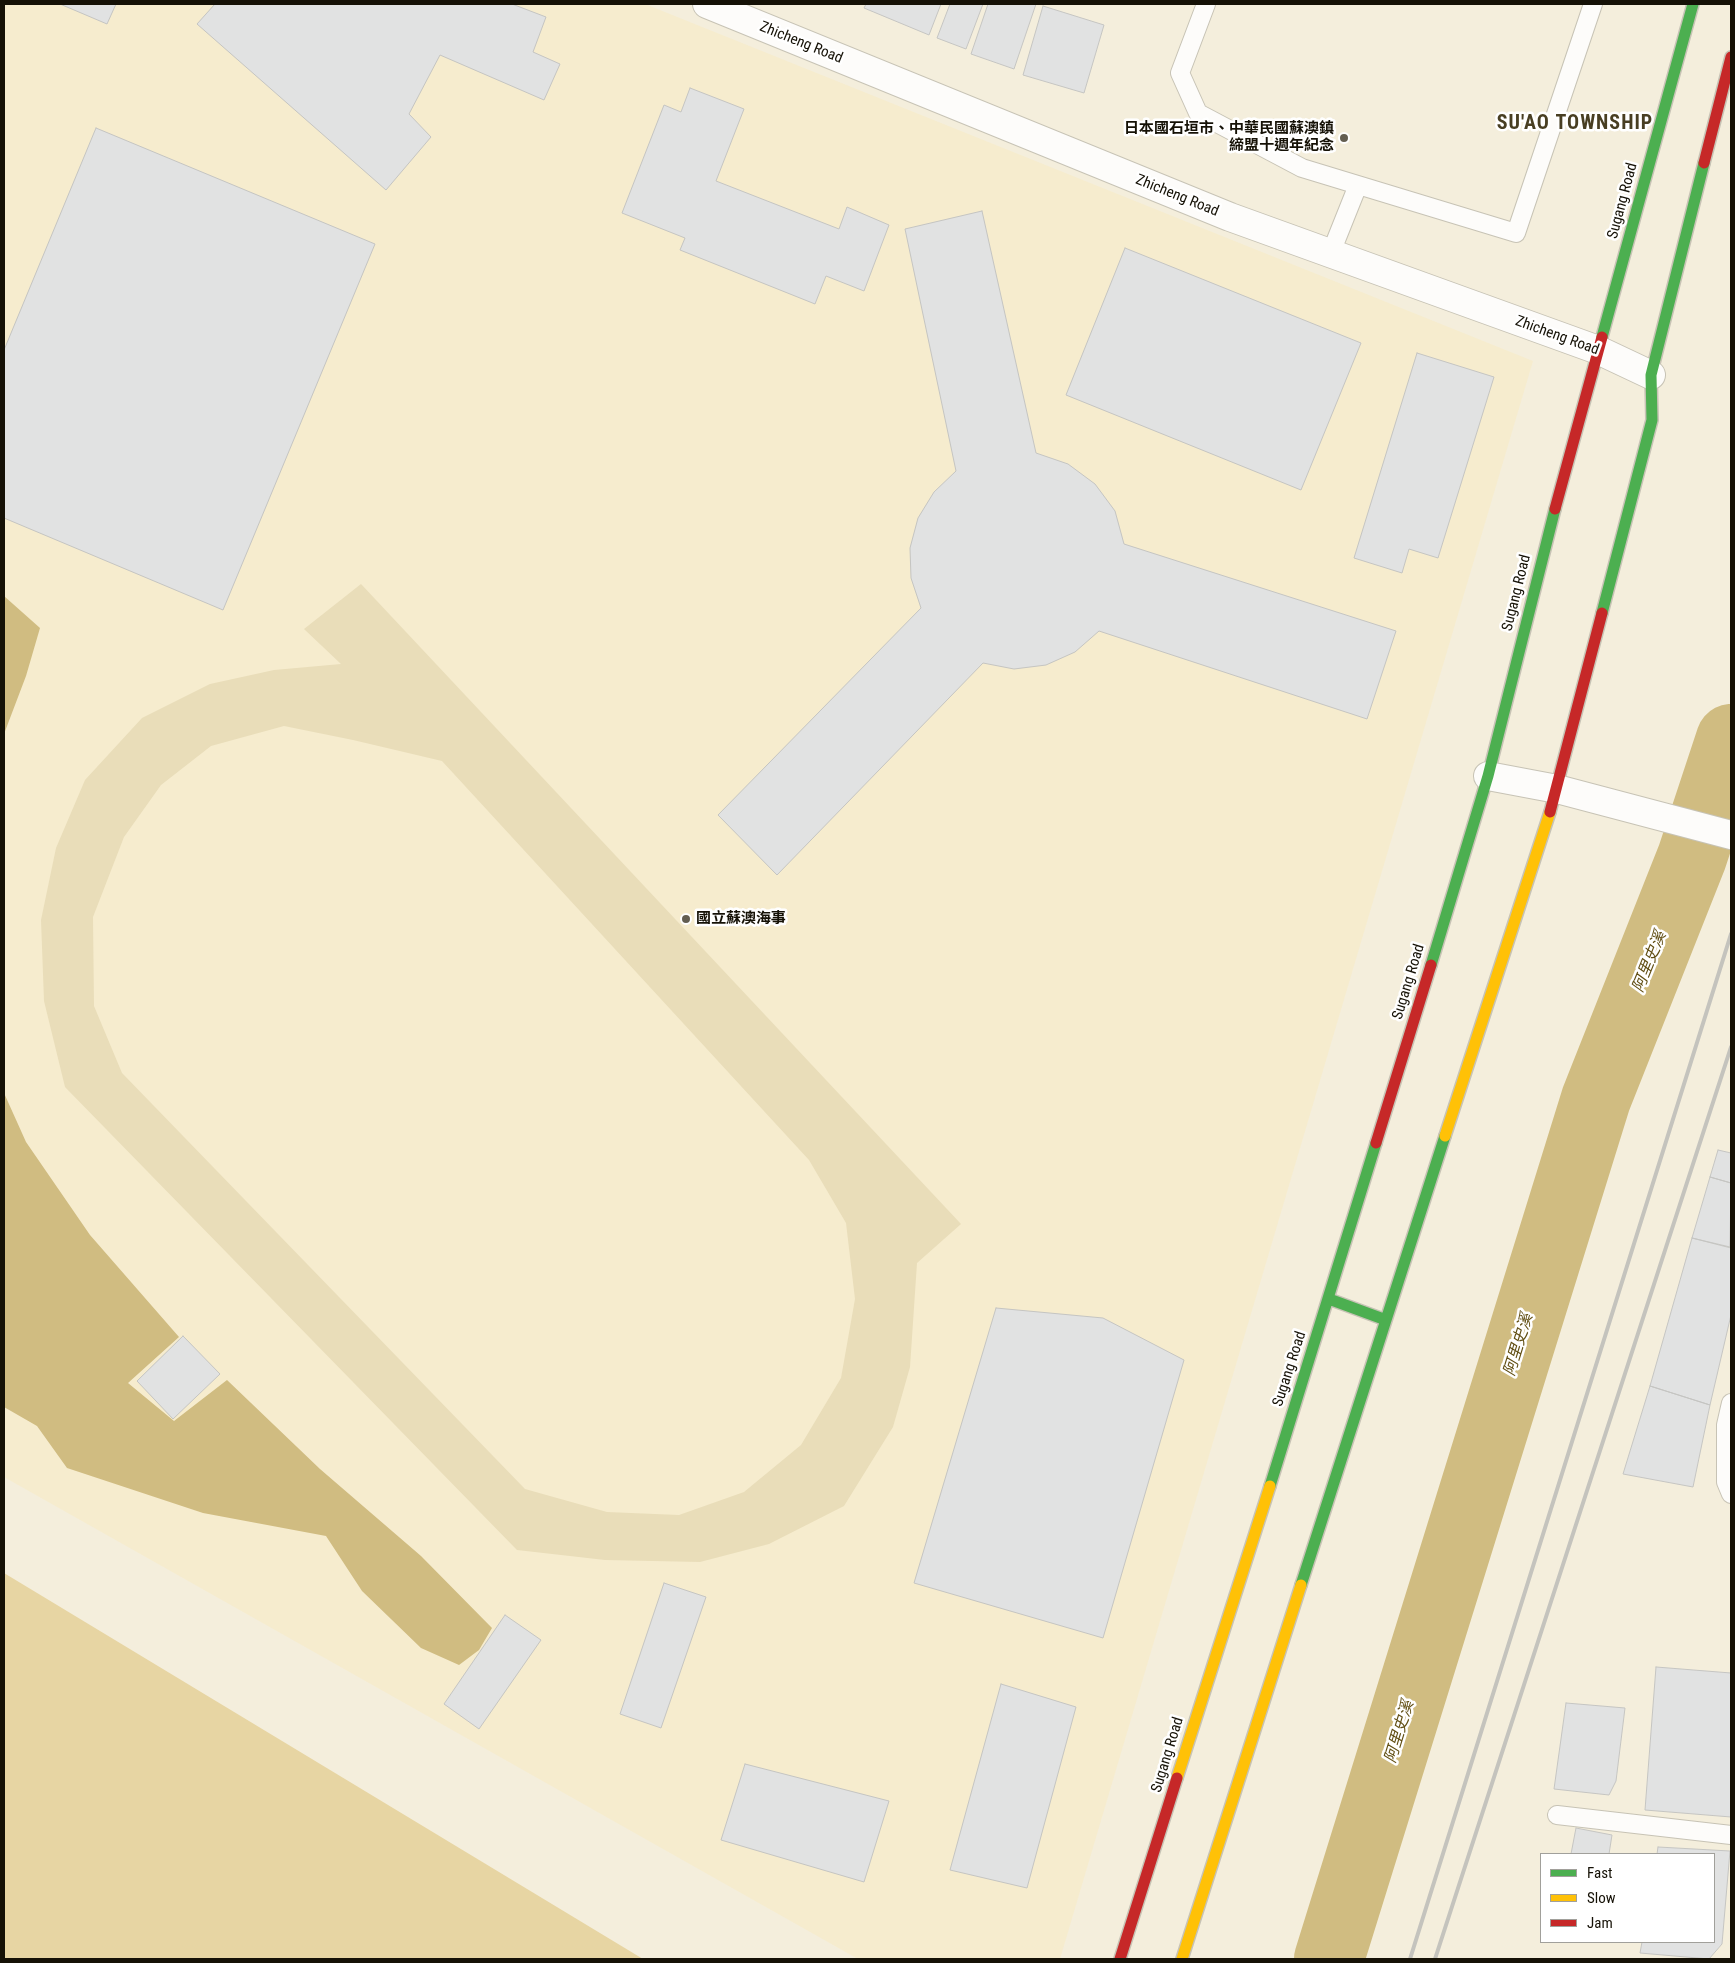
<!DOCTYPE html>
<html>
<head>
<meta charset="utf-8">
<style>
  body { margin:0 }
  #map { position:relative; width:1735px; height:1963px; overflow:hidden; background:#f4eedc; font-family:"Roboto Condensed",sans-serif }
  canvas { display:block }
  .frame { position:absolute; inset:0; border:5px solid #151106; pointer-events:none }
  .legend { position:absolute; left:1540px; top:1853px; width:175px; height:90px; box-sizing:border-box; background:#fff; border:1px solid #a1a09b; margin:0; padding:6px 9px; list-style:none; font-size:15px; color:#151106 }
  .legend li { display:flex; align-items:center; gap:10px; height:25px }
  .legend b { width:25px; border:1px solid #a1a09b }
</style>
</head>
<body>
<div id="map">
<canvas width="1735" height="1963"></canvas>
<div class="frame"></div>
<ul class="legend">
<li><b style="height:6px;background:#4caf50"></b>Fast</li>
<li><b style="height:6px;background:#ffc107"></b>Slow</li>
<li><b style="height:6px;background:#c62828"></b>Jam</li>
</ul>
</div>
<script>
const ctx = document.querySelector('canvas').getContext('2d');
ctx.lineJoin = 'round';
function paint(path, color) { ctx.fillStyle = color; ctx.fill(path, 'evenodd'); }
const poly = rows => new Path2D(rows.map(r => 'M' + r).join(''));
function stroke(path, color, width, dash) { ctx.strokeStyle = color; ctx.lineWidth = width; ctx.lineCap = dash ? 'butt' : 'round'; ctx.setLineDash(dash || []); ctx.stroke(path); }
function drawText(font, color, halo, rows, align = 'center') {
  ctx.font = font + ' "Roboto Condensed","Noto Sans TC",sans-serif'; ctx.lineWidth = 5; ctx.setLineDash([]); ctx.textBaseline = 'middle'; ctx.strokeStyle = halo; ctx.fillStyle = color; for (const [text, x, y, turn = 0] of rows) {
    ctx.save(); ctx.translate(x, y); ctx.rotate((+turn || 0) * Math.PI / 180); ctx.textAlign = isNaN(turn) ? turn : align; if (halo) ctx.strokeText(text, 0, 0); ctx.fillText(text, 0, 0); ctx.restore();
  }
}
paint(poly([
  [4,4,645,4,1533,361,1060,1959,858,1959,4,1477]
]), '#f6ecce');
paint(poly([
  [361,584,961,1224,917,1263,910,1367,893,1427,844,1506,769,1544,700,1562,605,1560,517,1550,65,1087,44,1001,41,920,56,848,85,780,142,718,210,684,274,670,341,664,304,629],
  [284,726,353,740,442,761,809,1160,846,1223,855,1299,841,1378,801,1445,744,1492,679,1515,607,1512,525,1489,122,1073,94,1006,93,917,124,837,161,785,211,746]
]), '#e9ddb9');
paint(poly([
  [4,1573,643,1959,4,1959]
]), '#e7d5a3');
paint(poly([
  [4,596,40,628,26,676,4,734],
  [4,1093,26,1142,90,1235,179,1337,128,1383,174,1421,227,1380,320,1469,421,1556,492,1628,479,1650,459,1665,421,1648,362,1591,326,1536,203,1513,67,1468,37,1426,4,1407]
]), '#d0bc81');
stroke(poly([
  [1329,1959,1596,1099,1692,857,1731,739]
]), '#d0bc81', 70);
const building = poly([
  [60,4,116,4,107,24,60,4],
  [215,4,512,4,546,17,533,52,560,64,544,100,440,55,409,114,431,137,386,190,197,24,215,4],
  [866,4,941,4,929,35,864,8,866,4],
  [950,4,983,4,966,49,937,38,950,4],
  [988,4,1036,4,1014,69,971,54,988,4],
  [1043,6,1104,25,1084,93,1023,75,1043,6],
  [690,88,744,109,716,181,839,229,847,207,889,225,864,291,826,276,815,304,680,250,685,238,622,213,664,105,681,112,690,88],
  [96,128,375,244,223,610,4,518,4,350,96,128],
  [982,211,1036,453,1068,464,1095,484,1115,511,1124,544,1396,631,1367,719,1099,631,1075,652,1046,665,1014,669,983,663,777,875,718,815,921,608,911,578,910,548,918,518,934,492,956,471,905,229,982,211],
  [1125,248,1361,343,1301,490,1066,395,1125,248],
  [1417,353,1494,377,1438,558,1409,549,1402,573,1354,558,1417,353],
  [1718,1150,1731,1153,1731,1183,1710,1177,1718,1150],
  [1710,1177,1731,1183,1730,1247,1692,1238,1710,1177],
  [1692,1238,1731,1248,1731,1315,1710,1405,1650,1386,1692,1238],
  [996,1308,1103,1318,1184,1360,1103,1638,914,1583,996,1308],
  [183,1336,220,1374,173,1419,137,1381,183,1336],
  [1650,1386,1710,1405,1693,1487,1623,1474,1650,1386],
  [664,1583,706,1597,661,1728,620,1714,664,1583],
  [505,1615,541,1640,479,1729,444,1704,505,1615],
  [1656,1667,1731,1673,1731,1817,1645,1810,1656,1667],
  [1001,1684,1076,1707,1027,1888,950,1870,1001,1684],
  [1566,1703,1625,1708,1616,1781,1609,1795,1554,1789,1566,1703],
  [745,1764,889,1801,864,1882,721,1840,745,1764],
  [1576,1828,1612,1835,1609,1854,1571,1854,1576,1828],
  [1658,1847,1730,1851,1722,1944,1709,1959,1640,1953,1642,1942,1714,1942,1714,1854,1657,1854,1658,1847]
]);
paint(building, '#e1e2e2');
stroke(building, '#c5c5c2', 1);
const lane = poly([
  [1206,4,1180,73,1198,113,1302,168,1516,233,1593,4],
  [1330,255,1358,185],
  [1731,1403,1726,1425,1726,1482,1731,1494],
  [1557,1815,1731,1835]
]);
const street = poly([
  [707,4,1230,217,1598,350,1651,375],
  [1488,776,1557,789,1731,835]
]);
const fast = poly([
  [1602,337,1693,4],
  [1602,613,1652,420,1651,375,1704,163],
  [1431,965,1488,776,1555,509],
  [1329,1299,1386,1320],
  [1270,1486,1376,1143],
  [1301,1585,1445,1136]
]);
const slow = poly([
  [1445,1136,1550,812],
  [1177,1778,1270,1486],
  [1182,1959,1301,1585]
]);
const jam = poly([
  [1704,163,1731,57],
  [1555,509,1602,337],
  [1550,812,1602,613],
  [1376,1143,1431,965],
  [1120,1959,1177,1778]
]);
stroke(lane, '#c7c3b5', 20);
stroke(street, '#c7c3b5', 30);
stroke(fast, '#c7c3b5', 14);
stroke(slow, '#c7c3b5', 14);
stroke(jam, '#c7c3b5', 14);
stroke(lane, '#fdfcfa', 18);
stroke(street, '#fdfcfa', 28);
stroke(fast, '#4caf50', 11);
stroke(slow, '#ffc107', 11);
stroke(jam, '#c62828', 11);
stroke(poly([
  [1410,1959,1731,934],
  [1435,1959,1731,1047]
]), '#c4c3bd', 4);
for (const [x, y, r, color] of [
  [1344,138,5,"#635e51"],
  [686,919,5,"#635e51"]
]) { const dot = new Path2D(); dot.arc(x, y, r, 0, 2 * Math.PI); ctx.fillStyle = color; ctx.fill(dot); stroke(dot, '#fff', 2); }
drawText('15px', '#151106', '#fff', [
  ["Zhicheng Road",801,43,22],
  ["Zhicheng Road",1177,196,22],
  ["Sugang Road",1623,201,-75],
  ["Zhicheng Road",1557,336,20],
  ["Sugang Road",1517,593,-76],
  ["Sugang Road",1409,982,-73],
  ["Sugang Road",1290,1369,-72],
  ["Sugang Road",1168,1755,-73]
]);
drawText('bold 15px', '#151106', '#fff', [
  ["日本國石垣市、中華民國蘇澳鎮",1334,129],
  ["締盟十週年紀念",1334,146],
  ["國立蘇澳海事",696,919,"left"]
], 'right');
drawText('italic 16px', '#614e13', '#fff', [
  ["阿里史溪",1650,962,-68],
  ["阿里史溪",1519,1345,-73],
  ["阿里史溪",1400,1732,-73]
]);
ctx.letterSpacing = '1px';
drawText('bold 20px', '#483e22', '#fff', [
  ["SU'AO TOWNSHIP",1575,124]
]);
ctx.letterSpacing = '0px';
</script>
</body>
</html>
